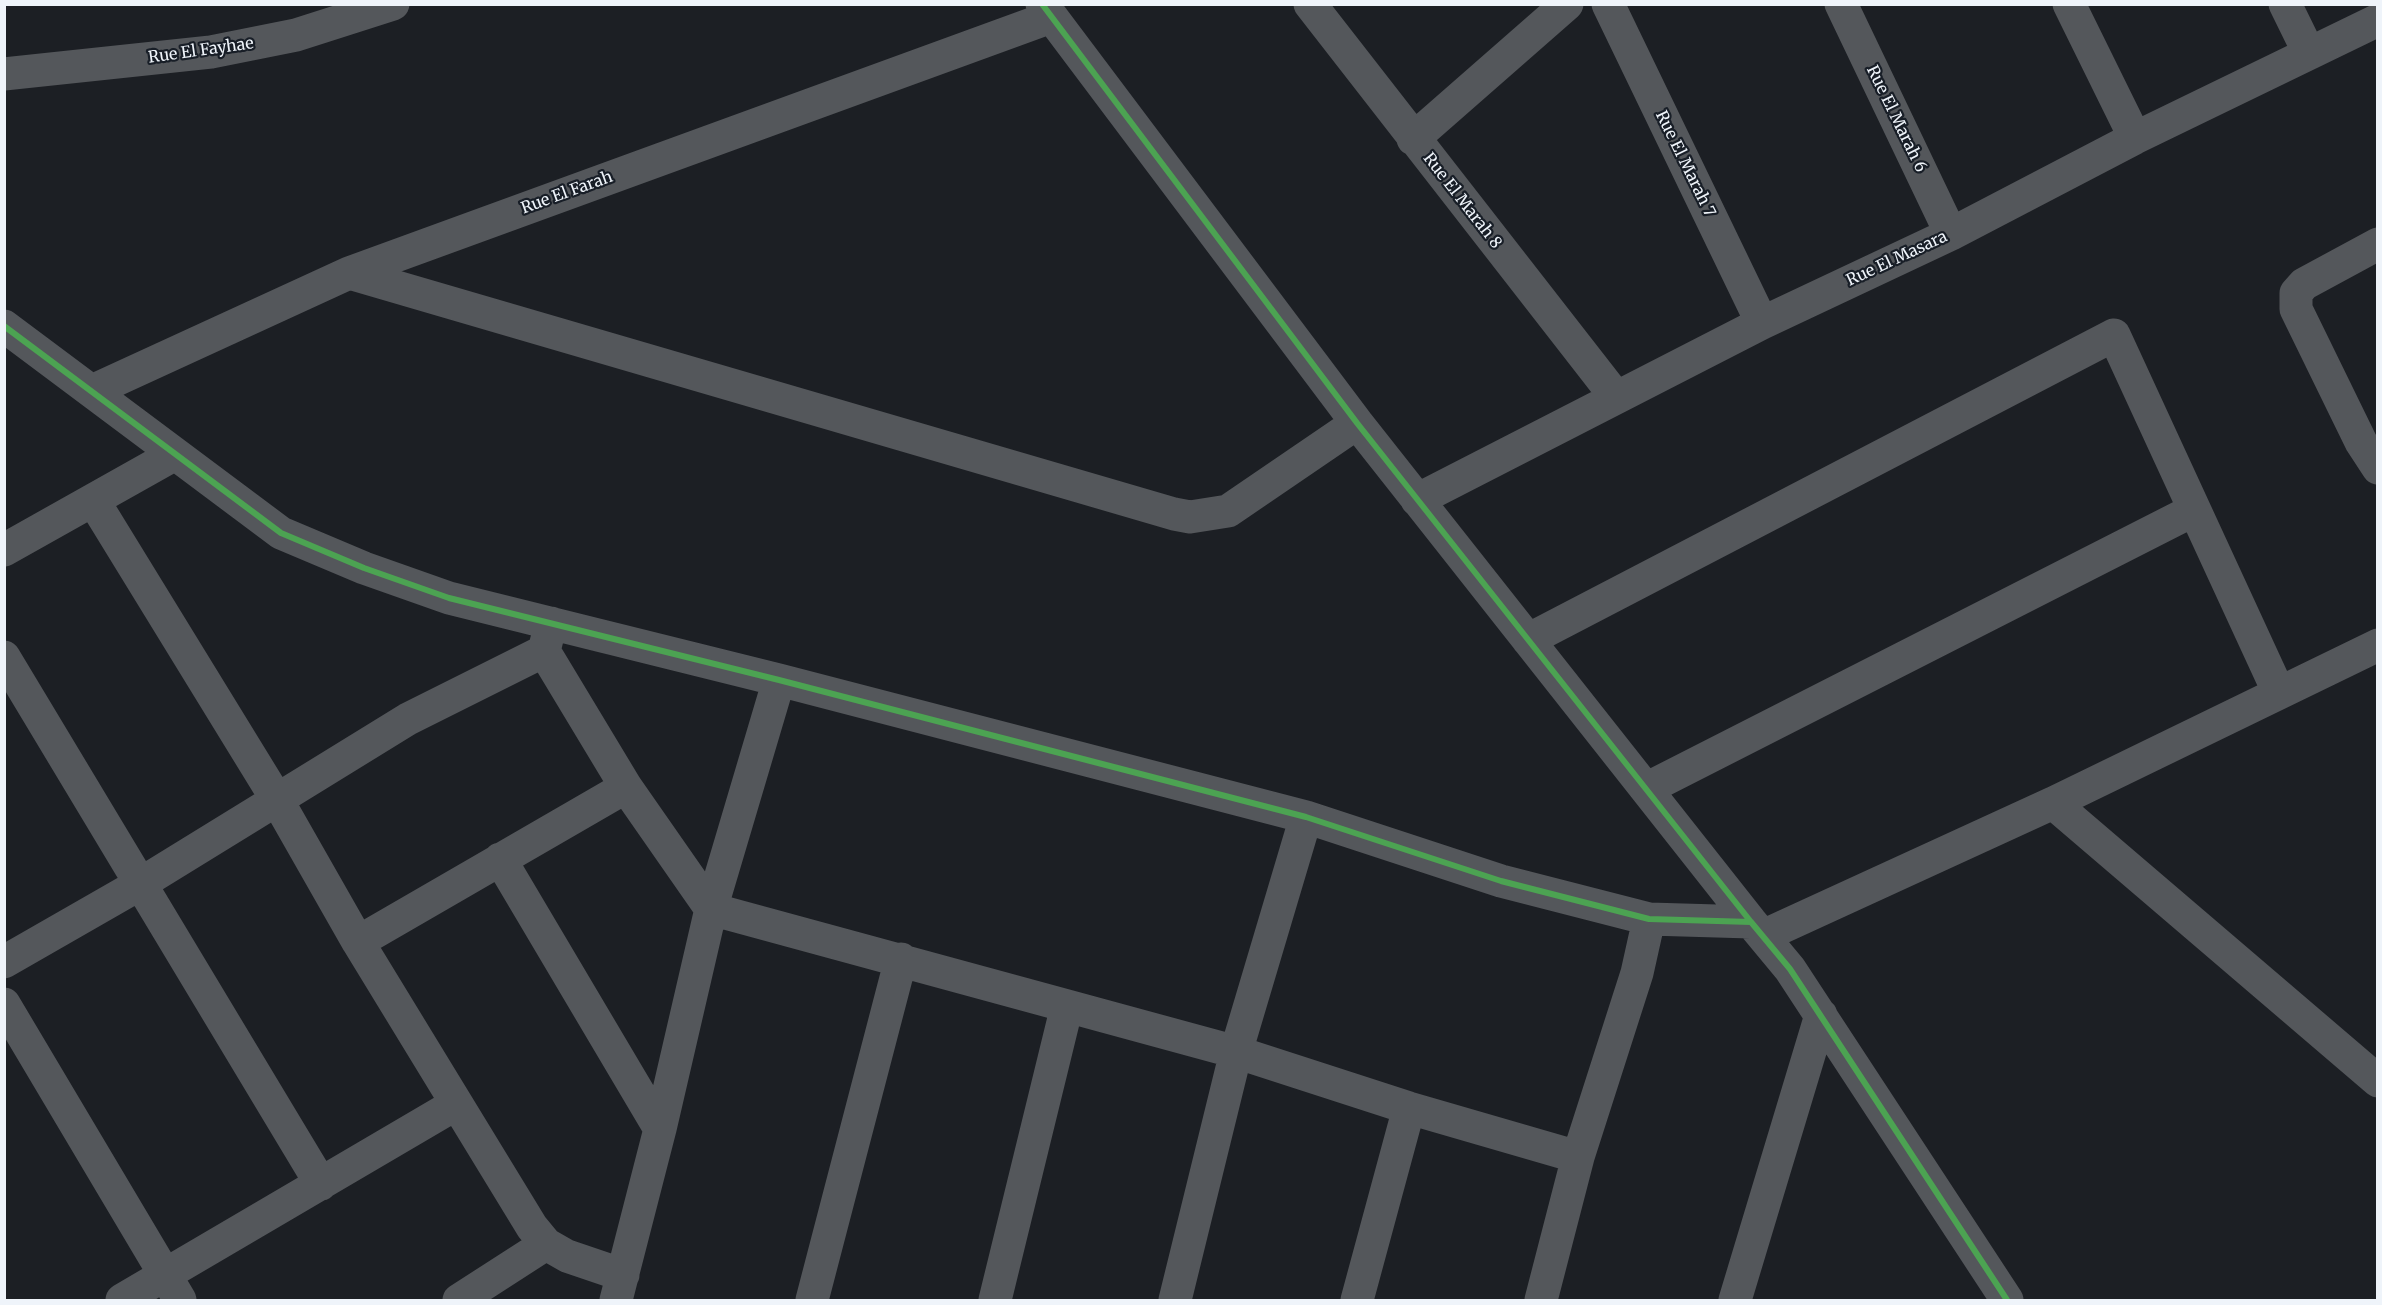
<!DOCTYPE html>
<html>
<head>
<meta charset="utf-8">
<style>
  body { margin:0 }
  #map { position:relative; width:2382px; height:1305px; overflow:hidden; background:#1c1f24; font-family:Merriweather,serif }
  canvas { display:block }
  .frame { position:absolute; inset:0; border:6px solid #eff4fa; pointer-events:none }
</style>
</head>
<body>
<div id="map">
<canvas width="2382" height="1305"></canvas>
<div class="frame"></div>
</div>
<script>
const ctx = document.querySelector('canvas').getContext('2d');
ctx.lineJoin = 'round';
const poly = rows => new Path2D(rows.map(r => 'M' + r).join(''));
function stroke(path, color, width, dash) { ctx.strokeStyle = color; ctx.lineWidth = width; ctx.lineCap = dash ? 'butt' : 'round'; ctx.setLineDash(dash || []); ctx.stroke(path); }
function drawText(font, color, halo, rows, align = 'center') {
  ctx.font = font + ' Merriweather,serif'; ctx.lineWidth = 4.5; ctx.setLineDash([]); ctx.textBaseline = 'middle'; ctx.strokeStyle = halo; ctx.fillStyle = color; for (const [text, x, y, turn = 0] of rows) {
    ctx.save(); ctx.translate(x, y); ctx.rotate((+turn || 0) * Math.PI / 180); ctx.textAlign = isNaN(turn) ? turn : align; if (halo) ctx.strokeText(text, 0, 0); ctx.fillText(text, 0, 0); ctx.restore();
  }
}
stroke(poly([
  [1042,4,1357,423,1751,922,1790,969,2007,1300],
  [1310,4,1616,397],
  [1608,4,1762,323],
  [1841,4,1951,234],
  [2069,4,2135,138],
  [2285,4,2309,53],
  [4,74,211,52,296,35,393,4],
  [1413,139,1567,4],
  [2378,244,2304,284,2296,293,2296,309,2361,442,2378,468],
  [349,273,1174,514,1190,517,1228,511,1357,423],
  [4,326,281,533,364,568,449,598,779,680,1306,817,1501,881,1649,919,1751,922],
  [92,391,349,273,1051,17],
  [93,500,276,798,358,942,532,1227,546,1244,567,1256,623,1275],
  [1417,500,1762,323,1951,234,2135,138,2378,20],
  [4,550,175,454],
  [551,623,544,651,626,787,711,909,1236,1052,1409,1108,1578,1157],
  [1528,640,2114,335,2279,693],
  [4,657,321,1184],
  [1646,789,2194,510],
  [2053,803,2378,1081],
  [500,859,660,1129],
  [1763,936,2053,803,2378,645],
  [358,942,626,787],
  [4,962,140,884,408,719,544,651],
  [4,1004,180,1300],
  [122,1300,456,1104],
  [459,1300,546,1244],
  [616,1300,660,1129,711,909,779,680],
  [812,1300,901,959],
  [995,1300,1067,1006],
  [1175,1300,1236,1052,1306,817],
  [1357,1300,1409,1108],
  [1541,1300,1578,1157,1637,973,1649,919],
  [1735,1300,1821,1015]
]), '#54575b', 33);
stroke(poly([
  [1042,4,1357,423,1751,922,1790,969,2007,1300],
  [4,326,281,533,364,568,449,598,779,680,1306,817,1501,881,1649,919,1751,922]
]), '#4ca352', 6);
drawText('16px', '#eff4fa', '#181e27', [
  ["Rue El Fayhae",201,51,-8],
  ["Rue El Marah 6",1896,119,64],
  ["Rue El Marah 7",1685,164,64],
  ["Rue El Farah",567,193,-20],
  ["Rue El Marah 8",1462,201,52],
  ["Rue El Masara",1897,259,-25]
]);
</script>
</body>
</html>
